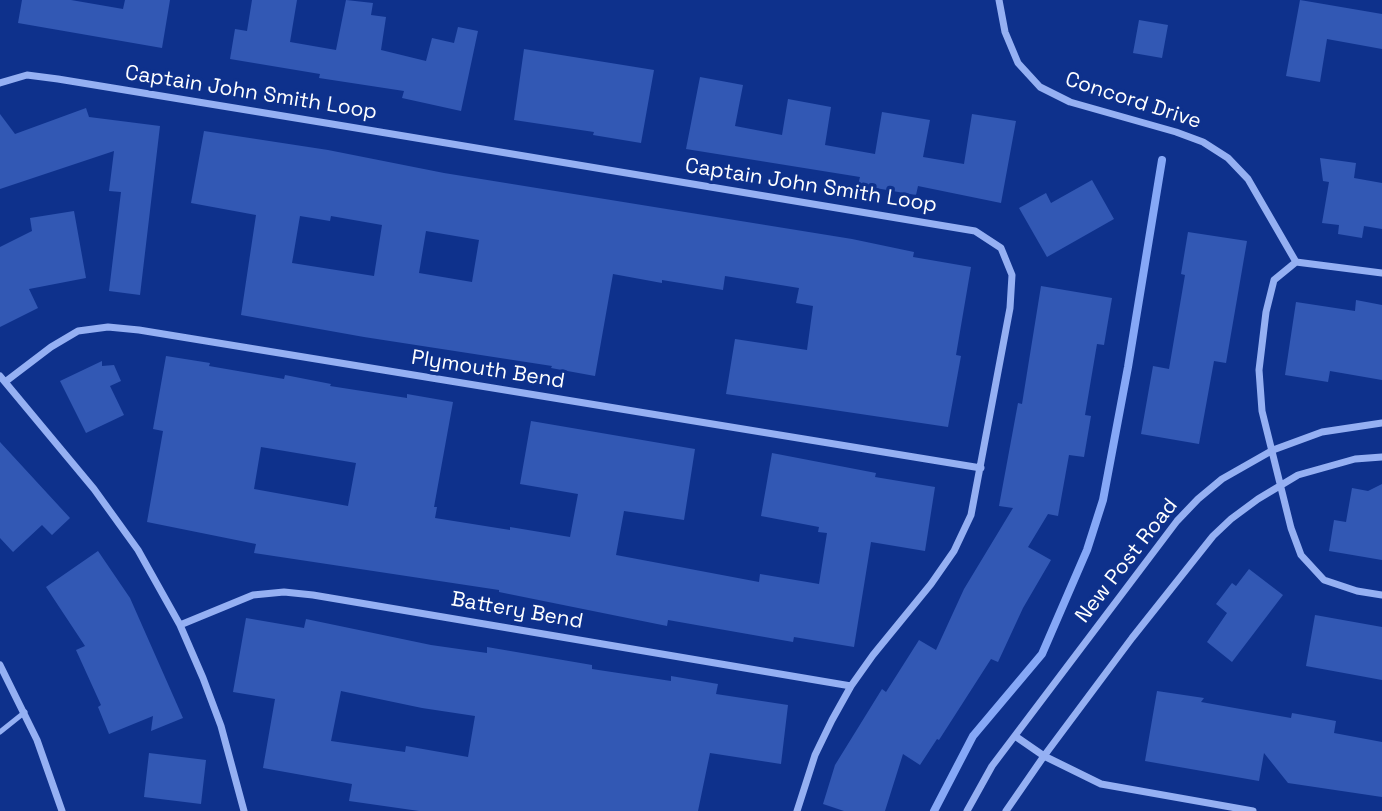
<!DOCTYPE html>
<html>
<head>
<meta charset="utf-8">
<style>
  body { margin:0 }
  canvas { display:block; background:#0e318c }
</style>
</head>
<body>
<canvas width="1382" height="811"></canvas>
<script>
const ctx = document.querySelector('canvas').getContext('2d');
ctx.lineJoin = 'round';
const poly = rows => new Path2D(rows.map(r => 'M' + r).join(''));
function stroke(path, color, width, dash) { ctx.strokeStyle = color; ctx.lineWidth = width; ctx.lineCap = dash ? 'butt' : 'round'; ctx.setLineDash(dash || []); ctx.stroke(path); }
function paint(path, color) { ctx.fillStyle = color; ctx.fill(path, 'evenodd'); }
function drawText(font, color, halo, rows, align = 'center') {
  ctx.font = font + ' "Space Grotesk",sans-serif'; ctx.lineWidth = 7; ctx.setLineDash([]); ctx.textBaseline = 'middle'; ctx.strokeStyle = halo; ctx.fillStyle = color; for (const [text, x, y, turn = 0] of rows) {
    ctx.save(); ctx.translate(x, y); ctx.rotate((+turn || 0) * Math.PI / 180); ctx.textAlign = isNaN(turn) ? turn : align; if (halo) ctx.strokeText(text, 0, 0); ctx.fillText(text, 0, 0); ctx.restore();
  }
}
stroke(poly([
  [934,811,973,736,1042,654,1087,550,1103,500,1128,367,1162,160]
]), '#86a8f7', 8);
paint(poly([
  [22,0,71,0,123,9,125,0,170,0,162,48,18,23],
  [252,0,297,0,290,42,336,50,346,0,373,3,371,15,386,17,381,50,426,61,432,38,454,43,458,27,478,31,461,111,402,98,404,91,319,78,320,74,230,59,235,29,247,31],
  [1300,0,1382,14,1382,49,1327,39,1320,82,1286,76],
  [1139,20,1168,25,1162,58,1133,53],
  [524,49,654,70,641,143,593,135,594,132,514,120],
  [700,77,743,85,735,126,782,135,788,99,831,107,825,145,875,154,882,112,930,120,923,157,964,164,972,114,1016,121,1001,203,918,186,916,195,858,185,860,177,686,149],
  [86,108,89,117,160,126,140,295,109,291,121,192,109,191,114,151,0,189,0,114,15,134],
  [204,131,328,150,444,173,852,239,914,252,913,257,971,267,956,355,961,356,948,427,726,394,735,339,807,350,813,306,796,303,799,288,725,276,723,290,662,280,662,283,613,274,595,376,551,368,552,366,364,337,241,315,256,215,191,203],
  [300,216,330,221,331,216,382,225,374,276,292,263],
  [426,231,479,240,472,282,419,273],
  [1320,158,1356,163,1354,178,1382,183,1382,229,1364,226,1362,238,1338,234,1339,225,1322,223,1329,182,1323,181],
  [1092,180,1114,219,1047,257,1019,208,1046,193,1051,203],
  [74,211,86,278,29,289,38,308,0,327,0,247,32,231,30,218],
  [1188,232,1247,241,1226,363,1214,361,1199,444,1141,434,1153,366,1169,369,1185,275,1181,274],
  [1041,286,1112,298,1104,345,1097,344,1085,415,1091,416,1084,457,1069,455,1058,516,1048,514,1028,547,1051,560,1023,608,998,662,991,659,939,740,937,739,920,765,903,754,885,811,844,811,823,804,835,765,882,689,886,692,919,640,936,650,964,589,1013,508,999,506,1018,403,1022,404],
  [1356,300,1382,305,1382,380,1330,371,1328,382,1285,375,1296,302,1355,311],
  [166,356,210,363,209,366,284,379,285,375,331,384,330,386,407,398,407,394,453,402,434,507,437,507,435,518,510,530,510,527,570,537,578,494,520,484,531,421,695,449,684,520,624,511,616,555,759,582,760,574,819,584,827,533,818,532,819,527,761,516,772,453,876,473,875,477,935,487,925,551,871,542,854,647,794,637,793,642,668,620,667,626,499,592,499,590,254,553,256,544,147,522,163,431,153,429],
  [261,447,356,463,348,506,254,489],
  [102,361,102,366,114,365,121,381,110,386,124,415,86,433,60,381],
  [0,442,70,518,52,535,42,525,13,552,0,538],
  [1382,484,1382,560,1329,551,1334,520,1346,522,1352,488,1368,491],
  [98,551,130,598,183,718,151,731,153,716,109,734,98,707,101,705,76,650,85,646,46,587],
  [1249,569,1283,595,1232,662,1207,642,1227,613,1216,604,1232,583,1236,586],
  [1315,615,1382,627,1382,680,1306,666],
  [246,618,304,628,306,619,431,645,487,653,487,647,592,665,592,669,671,681,671,676,718,684,716,694,788,705,781,764,710,753,698,811,419,811,349,801,352,784,263,768,275,699,233,692],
  [341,691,422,708,475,716,468,757,406,746,405,752,331,741],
  [1157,691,1204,698,1201,702,1291,718,1292,713,1336,721,1334,733,1382,742,1382,797,1288,783,1264,753,1259,781,1145,761],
  [149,753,206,760,201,804,144,797]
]), '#3258b4');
stroke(poly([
  [0,732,25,712]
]), '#95b0f3', 5);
stroke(poly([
  [999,0,1005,32,1018,63,1040,87,1070,102,1176,132,1203,142,1228,158,1248,179,1296,262],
  [0,83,27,75,58,79,332,124,975,231,1001,248,1012,275,1010,308,971,515,954,551,931,584,873,655,851,686,832,720,815,755,797,811],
  [1382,273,1296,262,1274,280,1266,312,1259,370,1262,411,1291,528,1301,555,1324,580,1357,591,1382,595],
  [0,376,94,489,138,550,180,625,203,678,221,726,244,811],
  [5,382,51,347,78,331,108,327,139,330,981,468],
  [180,625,253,595,284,592,313,595,851,686],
  [0,665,37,740,62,811],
  [1015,736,1044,756,1101,784,1253,811],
  [967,811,992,766,1177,521,1198,499,1222,479,1273,450,1322,432,1382,423],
  [1006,811,1044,756,1132,638,1213,536,1231,519,1258,499,1298,475,1355,459,1382,457]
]), '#95b0f3', 7);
drawText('21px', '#fff', '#0e318c', [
  ["Captain John Smith Loop",251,93,9],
  ["Concord Drive",1133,101,18],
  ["Captain John Smith Loop",811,186,9],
  ["Plymouth Bend",488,370,9],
  ["New Post Road",1127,561,-52],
  ["Battery Bend",517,611,10]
]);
</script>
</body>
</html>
